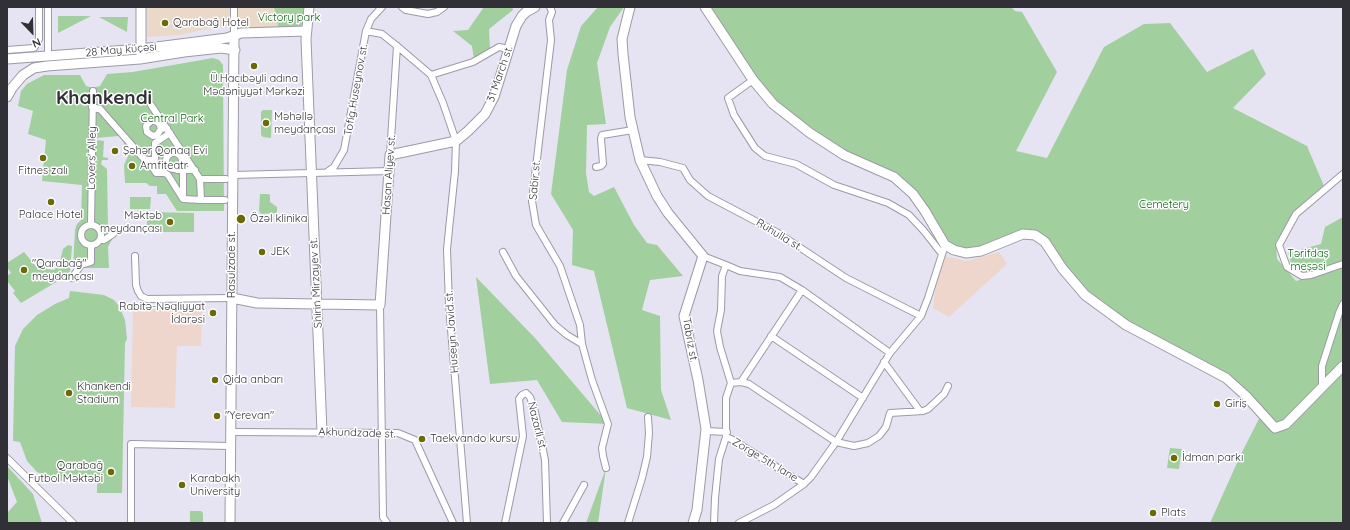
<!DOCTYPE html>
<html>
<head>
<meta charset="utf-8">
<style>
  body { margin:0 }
  #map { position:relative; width:1350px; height:530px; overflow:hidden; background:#e6e4f2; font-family:Quicksand,sans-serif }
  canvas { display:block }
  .frame { position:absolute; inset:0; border:8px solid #313036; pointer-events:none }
  .north { position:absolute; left:12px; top:12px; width:40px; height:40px; -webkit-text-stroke:3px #fff; paint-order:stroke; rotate:157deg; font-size:11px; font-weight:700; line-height:16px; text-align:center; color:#313036 }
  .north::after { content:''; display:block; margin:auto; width:14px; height:18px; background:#313036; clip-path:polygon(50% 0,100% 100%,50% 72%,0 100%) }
</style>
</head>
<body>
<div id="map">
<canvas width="1350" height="530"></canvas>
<div class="frame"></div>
<div class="north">N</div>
</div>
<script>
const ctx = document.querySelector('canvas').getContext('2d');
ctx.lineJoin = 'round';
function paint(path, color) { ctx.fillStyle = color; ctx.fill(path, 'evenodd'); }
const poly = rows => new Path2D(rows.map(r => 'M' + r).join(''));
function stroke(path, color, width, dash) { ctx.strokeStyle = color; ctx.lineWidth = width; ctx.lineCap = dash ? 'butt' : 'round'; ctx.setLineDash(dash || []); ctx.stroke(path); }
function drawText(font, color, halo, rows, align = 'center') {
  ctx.font = font + ' Quicksand,sans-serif'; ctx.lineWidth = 3; ctx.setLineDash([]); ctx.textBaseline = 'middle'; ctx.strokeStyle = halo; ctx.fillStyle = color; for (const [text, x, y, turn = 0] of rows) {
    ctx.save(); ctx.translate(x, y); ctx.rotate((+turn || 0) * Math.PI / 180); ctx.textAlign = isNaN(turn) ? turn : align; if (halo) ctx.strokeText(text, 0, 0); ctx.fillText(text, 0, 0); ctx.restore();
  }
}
paint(poly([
  [147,7,274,7,279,29,242,30,223,26,178,35,147,37]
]), '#ead8c8');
paint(poly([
  [999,252,1007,264,949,317,933,308,937,274,943,256,967,261],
  [133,307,202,308,201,346,177,346,175,408,131,407]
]), '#eed6cc');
paint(poly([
  [274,7,304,7,301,29,279,29],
  [484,7,512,7,513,10,489,29,490,51,474,60,472,46,453,31,468,30],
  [598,7,624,7,610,27,597,63,606,124,587,125,586,173,589,192,594,196,614,187,634,225,647,243,657,245,683,276,650,280,642,310,660,316,661,390,671,420,627,408,594,271,572,265,573,230,551,194,567,70,581,26],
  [708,7,1011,7,1015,11,1022,12,1057,72,1016,151,1047,158,1104,47,1144,24,1170,23,1207,72,1253,49,1266,74,1233,108,1307,146,1324,186,1295,212,1276,242,1277,259,1296,281,1343,267,1343,523,1210,523,1241,454,1261,415,1241,388,1176,356,1076,287,1033,229,1000,244,974,253,949,246,932,219,924,200,898,179,845,153,770,99],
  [58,16,91,16,58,33],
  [99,17,128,17,127,32],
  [213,58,219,60,223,65,224,211,177,211,166,194,157,194,157,186,150,186,146,183,125,183,124,165,129,154,122,139,119,136,95,138,95,160,99,162,96,159,96,140,104,141,103,157,108,158,108,160,102,160,101,164,107,169,108,228,114,236,108,247,109,268,73,268,75,230,77,224,81,220,82,185,42,181,46,140,28,134,33,111,18,106,21,91,27,84,44,75,80,75,86,86,93,88,100,86,107,74,133,72],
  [263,110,272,110,271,138,263,137,261,135,261,112],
  [260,194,268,194,270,195,270,202,277,207,277,213,261,214,259,211],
  [130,197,151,197,150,209,130,209],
  [147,212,194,213,194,232,147,232],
  [1343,217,1343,261,1306,273,1293,270,1288,253,1321,244,1325,227],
  [68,245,72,246,70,271,68,275,21,303,13,293,15,291,7,281,7,276,11,273,7,267,7,263,24,252,39,270,42,263,47,269,54,270,59,265,63,249],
  [476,277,535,338,608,424,562,422,537,380,490,384],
  [70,291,104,295,114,300,119,306,125,320,127,339,125,343,122,493,97,493,97,476,91,475,82,479,58,481,37,472,27,461,20,442,13,441,15,346,23,329,37,315,55,304,69,298],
  [1170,448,1182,449,1179,469,1167,468],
  [7,466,33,494,42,523,7,523,7,513,17,502,7,476],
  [606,468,598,523,586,523],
  [190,511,201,511,203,513,203,523,190,523]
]), '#a1cf9e');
const street = poly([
  [48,7,48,56],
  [234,7,234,36],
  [402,7,406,10,428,14,437,12,444,7],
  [550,7,552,12,549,20,551,40,532,201,536,225,560,266,580,325,582,344,592,380,608,424,602,448,603,456,606,468],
  [366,31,382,34,397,46,431,75,443,103,456,141,455,171,447,249,449,305,467,523],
  [7,50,34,48,39,39,39,7],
  [431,75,473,62,499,47,509,49],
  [753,80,728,98,734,115,755,148,765,156,796,164,834,185,888,203,909,215,924,231,942,254],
  [151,105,200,179,201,200,225,200],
  [92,107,100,109,144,159,148,160],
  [161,129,159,123,155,121,151,121,146,126,147,132,153,136,157,135,161,129,167,128],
  [170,133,155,143,155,160,148,160,156,173,165,173,168,175,183,199,201,200],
  '166 161a8 8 0 1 1 16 0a8 8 0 1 1-16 0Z',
  [390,155,397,46],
  [640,160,660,162,683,168,690,180,708,196,778,233,846,278,921,316],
  [596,167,601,166,603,164,601,139,602,135,633,130],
  [177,170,195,170],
  [327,172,334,167,344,150,366,31,371,19,382,7],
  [1343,174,1296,214,1279,245,1287,267,1302,276,1311,275,1343,264],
  [232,175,390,171],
  [200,179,226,179],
  [183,198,183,170],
  '81 235a10 10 0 1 1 20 0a10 10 0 1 1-20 0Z',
  [91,225,93,91],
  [100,240,104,240,113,234],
  [503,252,516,276,555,325,567,335,582,344],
  [135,256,136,285,138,291,141,296,147,299,232,298],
  [703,256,726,265,740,271,780,277,802,290,890,353],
  [72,278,81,265,91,262,91,246],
  [380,305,383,517,387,523],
  [771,336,863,398],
  [884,362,920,411],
  [741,382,802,290],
  [731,383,741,382,749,384,836,442,854,446,868,443,879,436,886,427,890,413,923,411,928,409,944,394,948,386],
  [1322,387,1322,366,1339,313,1343,304],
  [706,431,727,432],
  [231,432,398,433,415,440,453,523],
  [726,437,731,439,804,484],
  [7,458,73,523],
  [131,523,131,444,230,446],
  [505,523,523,436,519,399,522,395,526,393,530,397,535,412,545,460,547,523],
  [563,523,584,485],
  [628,523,642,478,647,457,649,433,648,417],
  [714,523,715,498,719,459,726,437,726,398,731,383,720,347,717,331,721,310,722,276,726,265],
  [739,523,774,505,804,484,811,477,836,442,890,353,921,316,928,298,945,245]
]);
const secondary = poly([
  [141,7,141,54],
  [309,7,306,39,322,432],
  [630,7,622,39,623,54,630,117,640,160,657,196,668,213,703,256,684,316,698,380,706,429,697,510,693,523],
  [705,7,753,80,773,104,810,133,844,155,894,177,913,194,925,211,945,245,954,250,966,253,981,251,1023,234,1035,235,1045,242,1062,268,1085,295,1126,325,1226,378,1246,396,1275,428,1286,424,1343,366],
  [7,59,141,49,227,38,241,33,306,31],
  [7,97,12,88,23,75,34,68,47,66,140,59,184,52,221,48,235,50],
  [232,298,257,303,380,305,390,155,456,141,468,131,485,114,494,97,516,26,522,16,526,12,535,7],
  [230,523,234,36]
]);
stroke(street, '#9c9aa7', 8);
stroke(secondary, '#9c9aa7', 11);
stroke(street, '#fff', 6);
stroke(secondary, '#fff', 9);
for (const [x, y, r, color] of [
  [165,23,4,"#6b6a06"],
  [254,66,4,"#6b6a06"],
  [266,123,4,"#6b6a06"],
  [115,151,4,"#6b6a06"],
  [43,158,4,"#6b6a06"],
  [132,166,4,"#6b6a06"],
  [51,202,4,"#6b6a06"],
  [241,219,5,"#6b6a06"],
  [170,222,4,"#6b6a06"],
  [262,252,4,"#6b6a06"],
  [24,270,4,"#6b6a06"],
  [213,313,4,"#6b6a06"],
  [215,380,4,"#6b6a06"],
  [69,393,4,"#6b6a06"],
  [1217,404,4,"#6b6a06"],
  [217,416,4,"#6b6a06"],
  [422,439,4,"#6b6a06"],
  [1174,458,4,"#6b6a06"],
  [111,472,4,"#6b6a06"],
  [182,485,4,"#6b6a06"],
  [1153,513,4,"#6b6a06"]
]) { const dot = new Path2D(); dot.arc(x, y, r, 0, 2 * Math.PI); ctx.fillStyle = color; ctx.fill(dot); stroke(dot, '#fff', 1.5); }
drawText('11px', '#0b6110', '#fff', [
  ["Victory park",289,18],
  ["Central Park",172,119],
  ["Cemetery",1164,205],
  ["Tərifdaş",1308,254],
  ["meşəsi",1308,267]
]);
drawText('11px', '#313036', '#fff', [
  ["Qarabağ Hotel",173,23],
  ["Ü.Hacıbəyli adına",254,79,"center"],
  ["Mədəniyyət Mərkəzi",254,92,"center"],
  ["Məhəllə",274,117],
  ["meydançası",274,130],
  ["Şəhər Qonaq Evi",123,151],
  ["Amfiteatr",140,166],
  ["Fitnes zalı",43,171,"center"],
  ["Palace Hotel",51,215,"center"],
  ["Məktəb",162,216,"right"],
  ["meydançası",162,229,"right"],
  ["Özəl klinika",250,219],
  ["JEK",270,252],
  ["\"Qarabağ\"",32,264],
  ["meydançası",32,277],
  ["Rabitə-Nəqliyyat",205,307,"right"],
  ["İdarəsi",205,320,"right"],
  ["Qida anbarı",223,380],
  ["Khankendi",77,387],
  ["Stadium",77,400],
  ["Giriş",1225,404],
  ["\"Yerevan\"",225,416],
  ["Taekvando kursu",430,439],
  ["İdman parkı",1182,458],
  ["Qarabağ",103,466,"right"],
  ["Futbol Məktəbi",103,479,"right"],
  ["Karabakh",190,479],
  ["University",190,492],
  ["Plats",1161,513]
], 'left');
drawText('11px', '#313036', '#fff', [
  ["28 May küçəsi",121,50,-5],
  ["31 March st.",500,74,-71],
  ["Tofig Huseynov st.",356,90,-80],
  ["Lovers' Alley",92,158,-89],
  ["Hasan Aliyev st.",389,175,-86],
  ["Sabir st.",535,180,-85],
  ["Ruhulla st.",779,235,31],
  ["Rasulzade st.",232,265,-90],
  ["Shirin Mirzayev st.",316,283,-93],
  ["Huseyn Javid st.",452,332,-94],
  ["Tabriz st.",690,340,80],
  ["Nazarli st.",537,426,76],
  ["Akhundzade st.",357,433,2],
  ["Zorge 5th lane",765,460,31]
]);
drawText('bold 19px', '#313036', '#fff', [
  ["Khankendi",104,98]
]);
</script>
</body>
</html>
